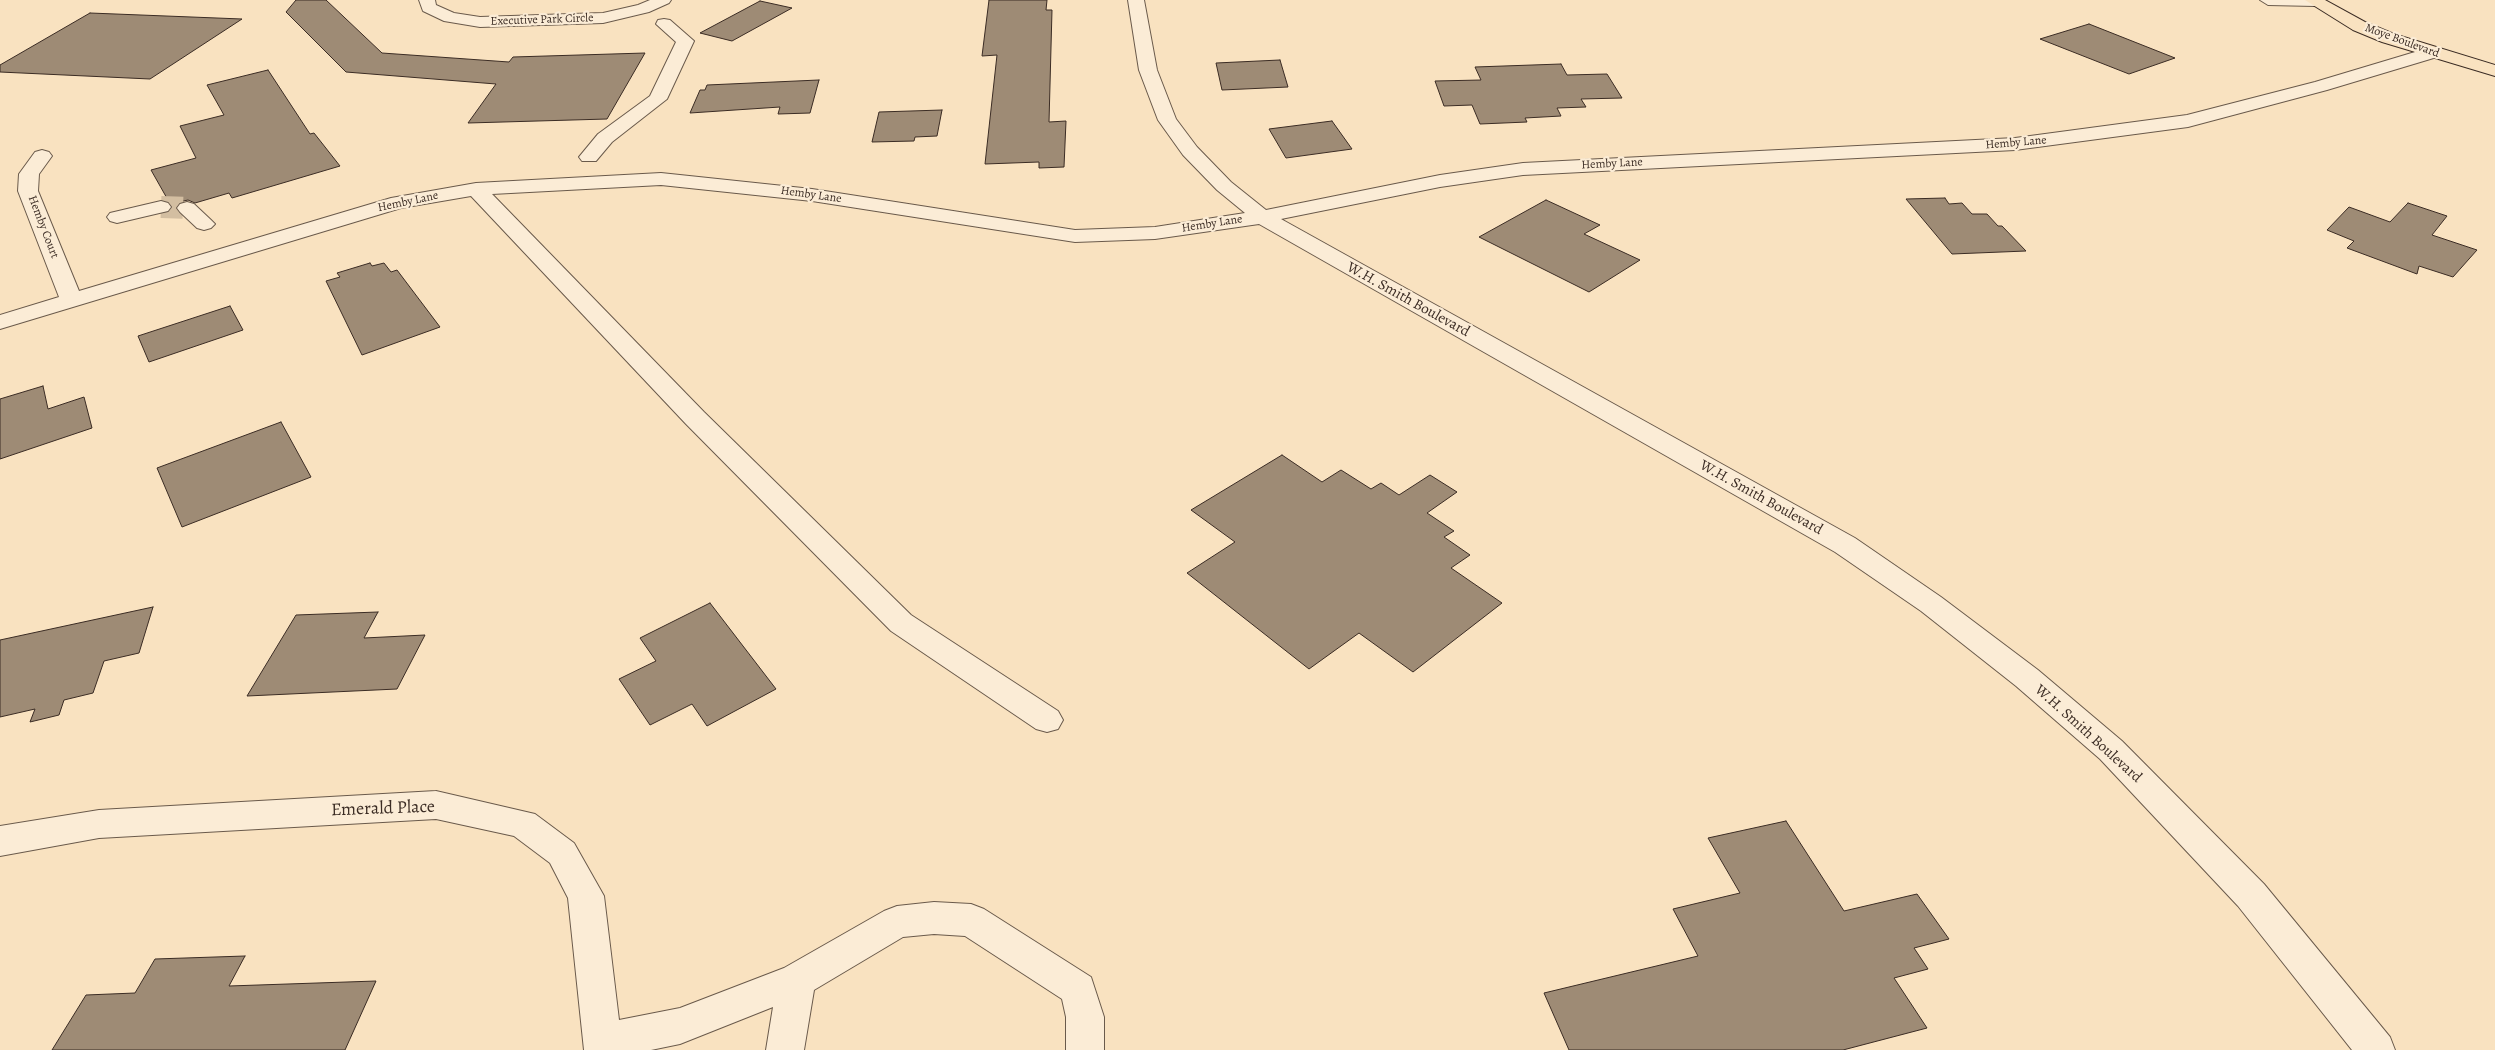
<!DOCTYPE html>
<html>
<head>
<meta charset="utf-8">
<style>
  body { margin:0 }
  canvas { display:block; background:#f9e2c0 }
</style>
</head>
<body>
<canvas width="2495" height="1050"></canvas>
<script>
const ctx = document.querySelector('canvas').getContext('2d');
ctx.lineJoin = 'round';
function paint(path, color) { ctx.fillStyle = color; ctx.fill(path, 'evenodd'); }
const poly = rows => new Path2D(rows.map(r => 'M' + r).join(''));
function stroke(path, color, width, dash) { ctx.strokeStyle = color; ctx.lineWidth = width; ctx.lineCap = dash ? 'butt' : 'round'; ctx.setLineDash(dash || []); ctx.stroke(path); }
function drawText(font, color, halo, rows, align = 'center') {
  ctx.font = font + ' Alegreya,serif'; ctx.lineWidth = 4.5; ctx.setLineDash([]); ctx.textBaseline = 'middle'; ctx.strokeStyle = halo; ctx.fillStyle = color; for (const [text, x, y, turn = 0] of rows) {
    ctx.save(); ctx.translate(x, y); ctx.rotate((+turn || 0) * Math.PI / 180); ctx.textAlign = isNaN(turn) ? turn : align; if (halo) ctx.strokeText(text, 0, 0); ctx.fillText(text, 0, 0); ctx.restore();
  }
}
const building = poly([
  [296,0,326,0,382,53,509,62,513,57,645,53,607,119,468,123,496,84,346,72,286,12,296,0],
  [989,0,1047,0,1046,10,1052,10,1049,122,1066,121,1064,167,1039,168,1039,162,985,164,997,55,982,56,989,0],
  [760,1,792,8,732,41,700,33,760,1],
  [90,13,242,19,150,79,0,72,0,65,90,13],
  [2089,24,2175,58,2129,74,2040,39,2089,24],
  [1280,60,1288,87,1222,90,1216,63,1280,60],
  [1561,64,1567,75,1607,74,1622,98,1581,99,1586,107,1557,108,1561,116,1525,118,1527,122,1480,124,1472,105,1444,106,1435,81,1481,80,1475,67,1561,64],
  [268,70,310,134,314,133,340,166,232,198,229,193,195,203,188,200,179,202,175,208,179,214,177,216,151,170,196,158,180,126,224,115,207,85,268,70],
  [819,80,810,113,778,114,780,107,690,113,700,90,705,90,707,85,819,80],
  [942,110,937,136,915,137,914,141,872,142,879,112,942,110],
  [1332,121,1352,149,1286,158,1269,129,1332,121],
  [1945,198,1949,204,1962,203,1972,214,1987,214,1998,226,2002,226,2026,251,1952,254,1906,199,1945,198],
  [1546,200,1600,225,1584,234,1640,260,1589,292,1479,237,1546,200],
  [2408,203,2447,216,2432,235,2477,250,2453,277,2419,266,2417,274,2347,248,2354,241,2327,230,2349,207,2390,222,2408,203],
  [370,263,372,266,384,263,391,272,397,270,440,327,362,355,326,281,340,277,337,273,370,263],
  [230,306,243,330,149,362,138,336,230,306],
  [43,386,48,409,84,397,92,428,0,459,0,399,43,386],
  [281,422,311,477,182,527,157,468,281,422],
  [1282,455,1322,482,1341,470,1371,489,1381,483,1399,495,1430,475,1457,492,1427,513,1454,531,1444,537,1470,555,1451,568,1502,603,1413,672,1359,633,1309,669,1187,573,1235,542,1191,510,1282,455],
  [710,603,776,689,707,726,692,704,650,725,619,679,656,661,640,638,710,603],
  [153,607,139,653,104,661,93,693,64,700,59,715,30,722,35,709,0,717,0,640,153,607],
  [378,612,364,638,425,635,397,689,247,696,296,615,378,612],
  [1786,821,1844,911,1917,894,1949,939,1914,948,1928,969,1894,978,1927,1028,1843,1050,1569,1050,1544,993,1698,956,1673,909,1740,893,1708,838,1786,821],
  [245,956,229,986,376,981,345,1050,52,1050,86,995,135,993,155,959,245,956]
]);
paint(building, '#9e8b75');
stroke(building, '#3b2c24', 1);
stroke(poly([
  [161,207,187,208]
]), '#d3bea1', 22, [22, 11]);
const minor = poly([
  [419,0,435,0,436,5,454,13,480,17,603,13,638,5,650,0,671,0,669,3,649,12,603,23,480,27,444,21,423,11,419,0],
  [1128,0,1144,0,1157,70,1176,119,1197,147,1231,182,1266,210,1440,175,1523,163,2015,138,2187,115,2315,82,2425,49,2437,49,2440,53,2437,57,2327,90,2188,127,2015,150,1523,175,1440,187,1281,219,1855,538,1941,597,2038,670,2122,741,2264,884,2390,1037,2395,1050,2352,1050,2238,906,2100,759,2016,686,1921,611,1835,552,1259,224,1155,239,1075,242,812,201,661,185,492,194,704,412,911,615,1058,711,1063,720,1058,729,1047,732,1036,729,891,631,686,424,471,196,401,208,0,329,0,315,59,297,18,191,19,174,35,152,42,150,49,152,52,156,39,174,38,191,79,291,391,198,476,183,661,173,812,189,1075,230,1155,227,1245,213,1217,190,1183,155,1158,120,1139,70,1128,0],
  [2260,0,2322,0,2323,1,2315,6,2268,5,2260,0],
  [664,19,670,20,694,41,667,99,612,142,596,161,582,161,579,157,598,134,650,96,676,42,656,24,658,20,664,19],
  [161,201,168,203,171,207,168,211,117,223,110,221,107,217,110,213,161,201],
  [187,202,194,204,211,220,215,224,211,228,204,230,197,228,180,212,177,208,180,204,187,202],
  [436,791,535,814,574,843,604,896,619,1020,680,1008,784,968,884,911,897,906,934,902,971,904,984,909,1091,977,1104,1017,1104,1050,1066,1050,1066,1017,1062,999,965,936,934,934,903,937,814,990,804,1050,766,1050,773,1007,680,1044,651,1050,584,1050,568,898,550,863,514,836,436,819,99,838,0,856,0,826,99,810,436,791]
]);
const major = poly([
  [2305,0,2325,0,2365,22,2394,34,2495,65,2495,76,2382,42,2353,30,2305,0]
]);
stroke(minor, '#6a5a4b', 2);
stroke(major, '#3b2c24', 2);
paint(minor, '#fbecd6');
paint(major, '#f9e2c0');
drawText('12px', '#3b2c24', '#fbecd6', [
  ["Executive Park Circle",542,20,-2],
  ["Moye Boulevard",2402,41,20],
  ["Hemby Lane",2016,143,-5],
  ["Hemby Lane",1612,164,-3],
  ["Hemby Lane",811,195,8],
  ["Hemby Lane",408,202,-12],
  ["Hemby Lane",1212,224,-9],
  ["Hemby Court",43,227,69]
]);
drawText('15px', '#3b2c24', '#fbecd6', [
  ["W.H. Smith Boulevard",1408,300,29],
  ["W.H. Smith Boulevard",1761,498,29],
  ["W.H. Smith Boulevard",2088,734,42]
]);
drawText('18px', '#3b2c24', '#fbecd6', [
  ["Emerald Place",383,809,-2]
]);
</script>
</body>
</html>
